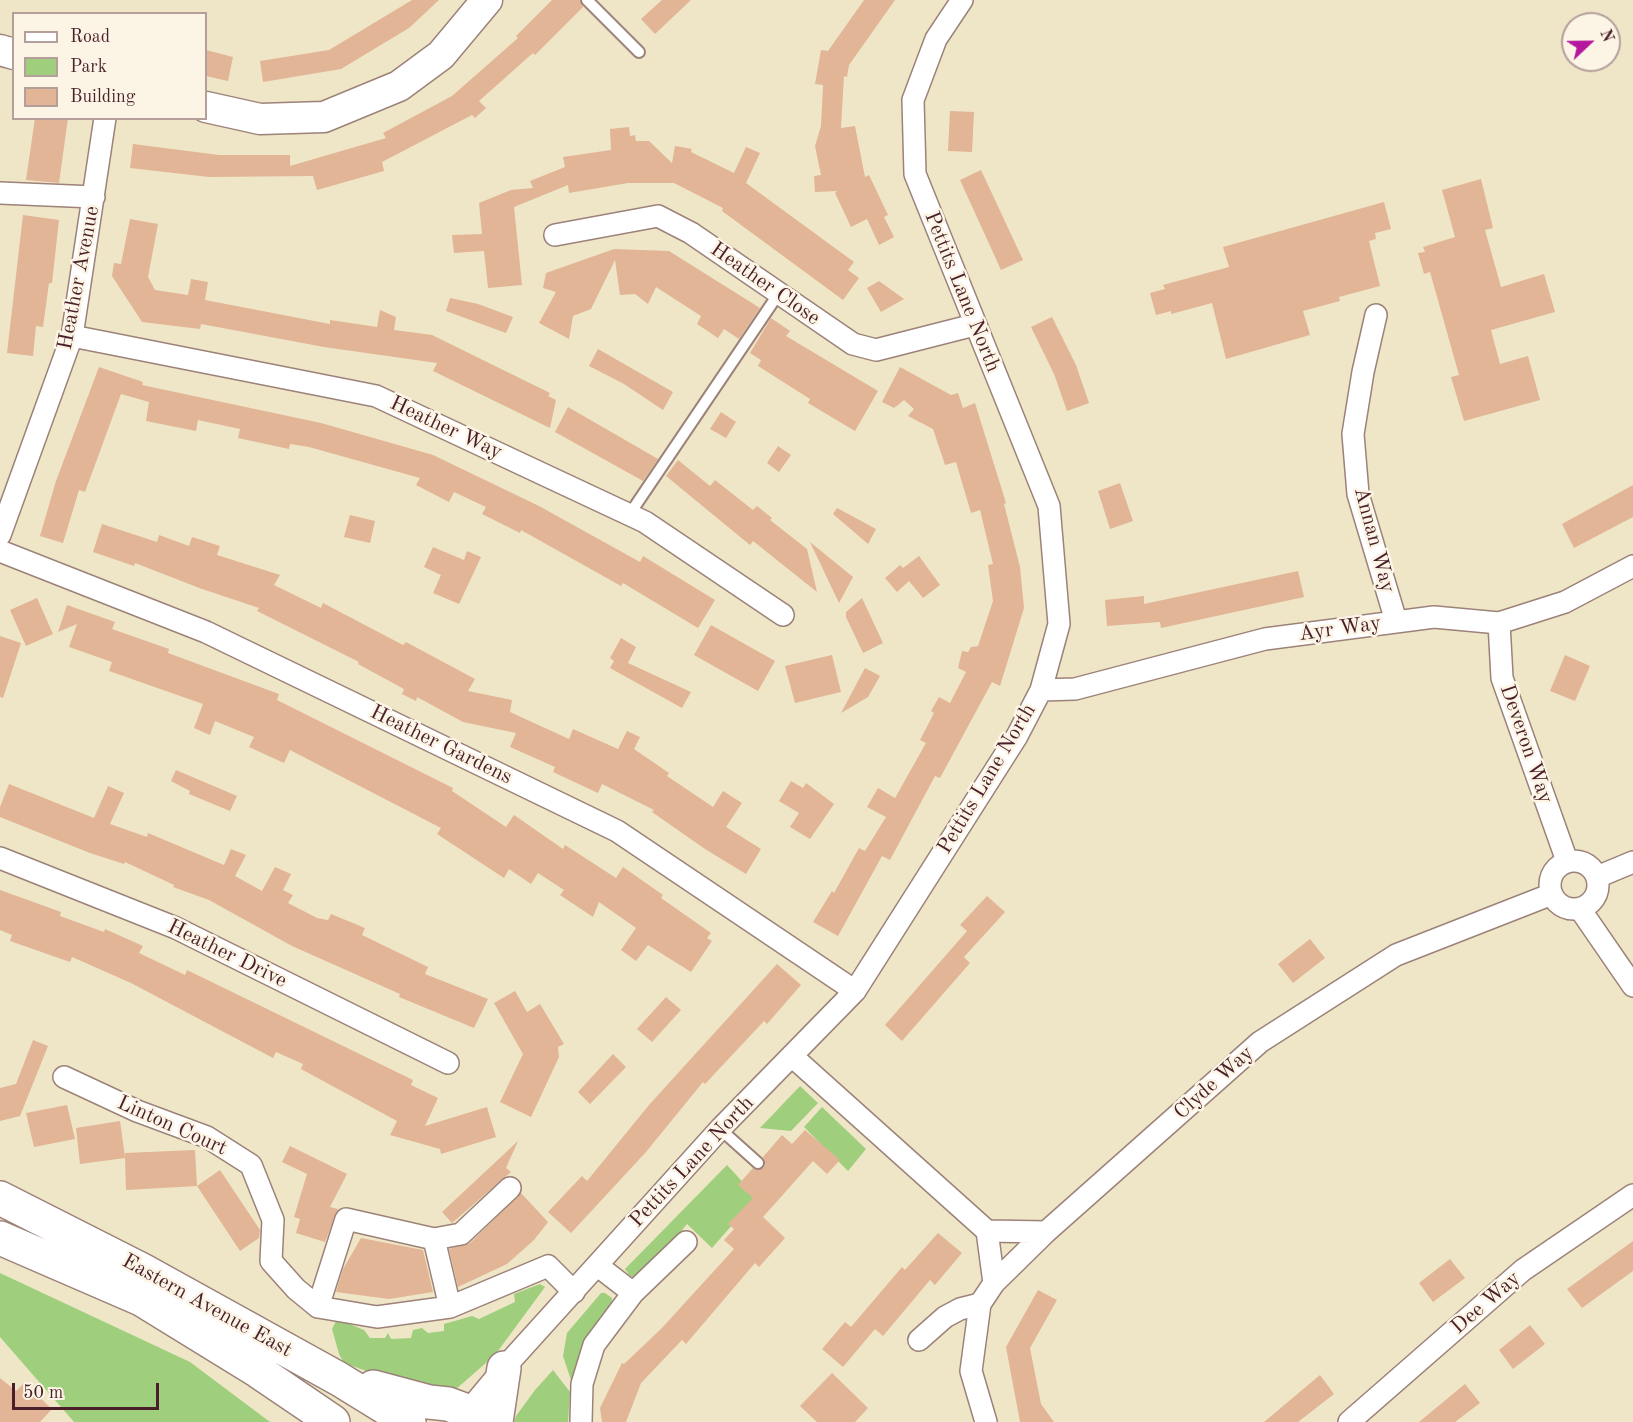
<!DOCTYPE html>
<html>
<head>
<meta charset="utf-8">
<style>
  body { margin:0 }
  #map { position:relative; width:1633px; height:1422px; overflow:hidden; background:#efe6c7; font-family:"Old Standard TT",serif }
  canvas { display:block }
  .legend { position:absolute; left:12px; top:12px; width:195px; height:108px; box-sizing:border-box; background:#fcf5e5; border:2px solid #b59f9b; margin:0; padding:8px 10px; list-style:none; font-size:18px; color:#4a1f2b }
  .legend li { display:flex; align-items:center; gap:12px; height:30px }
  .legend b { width:30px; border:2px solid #b59f9b }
  .north { position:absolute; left:1561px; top:12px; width:60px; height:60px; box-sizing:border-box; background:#fcf5e5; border:2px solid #b59f9b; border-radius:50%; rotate:68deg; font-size:16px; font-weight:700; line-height:24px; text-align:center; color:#4a1f2b }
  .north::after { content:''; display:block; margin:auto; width:21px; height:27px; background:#b5179e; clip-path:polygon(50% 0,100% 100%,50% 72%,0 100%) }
  .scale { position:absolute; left:12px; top:1383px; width:147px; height:27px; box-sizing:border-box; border:3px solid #4a1f2b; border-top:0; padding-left:8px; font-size:18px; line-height:21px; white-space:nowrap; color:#4a1f2b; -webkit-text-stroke:4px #fcf5e5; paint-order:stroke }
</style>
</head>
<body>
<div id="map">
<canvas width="1633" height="1422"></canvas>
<ul class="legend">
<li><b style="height:8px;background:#fff"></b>Road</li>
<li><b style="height:16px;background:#9fcf7d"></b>Park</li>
<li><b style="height:16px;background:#e1b595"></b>Building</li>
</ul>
<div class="north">N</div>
<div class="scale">50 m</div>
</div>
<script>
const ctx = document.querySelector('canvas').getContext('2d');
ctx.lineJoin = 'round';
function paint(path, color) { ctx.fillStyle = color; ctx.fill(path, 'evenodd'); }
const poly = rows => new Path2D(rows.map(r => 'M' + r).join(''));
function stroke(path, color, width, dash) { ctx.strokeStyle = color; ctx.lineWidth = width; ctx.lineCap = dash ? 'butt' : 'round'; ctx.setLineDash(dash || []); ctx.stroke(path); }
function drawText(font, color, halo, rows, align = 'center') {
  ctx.font = font + ' "Old Standard TT",serif'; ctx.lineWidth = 5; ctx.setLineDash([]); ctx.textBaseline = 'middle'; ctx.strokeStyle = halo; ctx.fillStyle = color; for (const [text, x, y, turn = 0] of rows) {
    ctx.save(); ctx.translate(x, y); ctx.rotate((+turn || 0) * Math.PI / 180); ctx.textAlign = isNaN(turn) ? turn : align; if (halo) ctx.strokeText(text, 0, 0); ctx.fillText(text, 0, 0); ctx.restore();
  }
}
paint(poly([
  [800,1086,818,1103,791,1131,760,1128],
  [822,1107,866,1149,848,1171,804,1127],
  [727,1165,761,1202,747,1208,712,1248,687,1224,648,1273,638,1278,630,1276,625,1269],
  [0,1273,190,1362,270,1422,74,1422,0,1337],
  [540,1284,545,1287,495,1355,455,1390,423,1391,344,1363,339,1354,332,1329,336,1321,340,1320,364,1330,370,1338,385,1338,388,1333,391,1339,411,1338,413,1330,422,1328,428,1333,444,1331,444,1324,472,1316,479,1319,515,1302,514,1294],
  [601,1293,605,1293,612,1298,612,1303,572,1383,563,1356,567,1333],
  [553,1370,570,1392,568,1422,514,1422,516,1416,535,1390]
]), '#9fcf7d');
paint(poly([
  [412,0,439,0,409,28,341,69,263,82,260,61,329,50],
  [552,0,580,0,583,7,535,55,533,53,479,101,486,108,475,118,472,115,382,162,384,171,317,190,313,176,209,177,130,168,133,144,219,155,290,155,290,166,386,138,383,133,452,96,518,38,516,36],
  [662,0,691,0,655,34,641,19],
  [864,0,895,0,849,65,847,77,844,76,841,128,855,126,865,177,869,175,888,215,884,217,894,237,879,245,867,219,851,227,835,193,837,191,815,192,814,176,821,175,815,146,821,126,823,85,815,84,821,50,828,51],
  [206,50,233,57,228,81,206,76],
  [950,111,974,112,972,152,948,151],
  [35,118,68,118,59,183,26,180],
  [629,127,630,136,635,135,636,141,649,141,672,163,675,146,692,149,691,152,734,173,746,147,760,153,746,183,854,262,848,270,859,278,843,300,722,211,723,208,674,183,628,183,569,193,568,185,514,207,522,285,488,288,484,251,454,253,452,235,482,234,479,203,511,190,533,188,530,181,565,167,563,157,611,150,610,129],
  [981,170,1023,260,1001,270,960,180],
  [1481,179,1493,228,1485,230,1501,287,1544,274,1555,312,1491,330,1500,364,1528,356,1540,400,1464,421,1451,377,1459,375,1430,272,1424,274,1418,253,1425,252,1423,247,1455,237,1442,190],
  [1384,202,1391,229,1375,233,1376,239,1369,241,1380,286,1339,297,1340,301,1303,311,1310,335,1226,359,1212,303,1171,314,1171,311,1156,315,1150,293,1165,289,1163,285,1229,267,1223,247],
  [23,215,59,220,52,283,49,283,43,327,36,326,33,356,7,353],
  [130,219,158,224,148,277,155,290,188,295,191,279,208,282,205,300,330,324,330,320,377,327,380,310,396,317,394,330,432,335,550,393,548,396,556,400,550,428,433,371,437,363,324,347,201,324,200,329,142,322,112,276,114,263,121,264],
  [614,249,669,251,760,308,739,339,724,329,718,338,697,324,701,316,656,287,648,304,635,294,620,295,615,260,591,309,573,316,569,339,539,323,556,292,543,288,546,273],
  [879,281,904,299,881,312,867,288],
  [450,298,478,304,513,317,506,333,446,311],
  [1052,317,1076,365,1089,403,1067,411,1054,374,1031,327],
  [771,318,790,331,786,336,878,391,855,431,808,403,810,399,758,366,761,360,750,353],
  [598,349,673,392,663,410,624,384,589,366],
  [99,367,143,382,142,385,321,423,433,455,539,506,640,562,643,556,715,600,698,628,623,583,621,586,521,530,520,533,482,514,486,507,454,492,449,502,416,485,420,478,309,447,290,444,289,449,238,438,240,429,198,420,196,431,146,421,149,402,121,394,85,492,79,490,63,543,40,536,56,481],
  [900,367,951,395,958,393,963,408,975,403,1006,503,1004,504,1020,567,1024,608,1000,686,992,682,940,778,935,776,890,860,882,856,838,936,813,922,832,891,834,893,859,848,865,851,886,817,867,807,878,788,895,798,926,743,920,740,934,713,931,711,939,697,950,703,966,672,958,668,962,651,968,652,971,647,978,646,993,601,988,565,993,564,980,510,971,513,956,462,945,465,933,429,908,416,914,409,904,400,894,408,882,402],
  [568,407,658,459,643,481,555,432],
  [721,412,736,422,726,438,710,429],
  [778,446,791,455,779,472,767,463],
  [678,460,710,486,715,480,753,510,757,506,772,518,770,520,807,549,817,592,753,541,750,545,666,476],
  [1120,483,1133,521,1110,529,1098,491],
  [1633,485,1633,517,1574,548,1562,524],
  [837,508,876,529,868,544,833,514],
  [350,515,375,521,370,543,344,537],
  [102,524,157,542,159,535,189,546,192,537,220,546,217,555,280,575,274,585,321,608,323,603,403,645,406,642,475,679,468,691,512,700,510,712,569,739,573,729,618,749,627,731,640,737,634,749,669,773,667,776,713,807,723,791,742,803,726,827,761,849,746,874,705,849,652,812,654,810,602,784,598,793,553,772,555,767,510,747,516,733,463,722,417,697,416,701,402,694,404,689,358,664,359,662,257,611,259,608,202,589,135,563,134,566,93,552],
  [810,542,853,577,839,603],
  [433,547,464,560,467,551,481,557,459,604,433,593,441,575,424,567],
  [919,556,940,585,923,598,909,581,897,592,885,578,900,565,903,568],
  [1298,571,1304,597,1161,628,1160,622,1107,626,1105,600,1144,596,1144,604],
  [37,598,53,634,26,646,10,610],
  [862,598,883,643,863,653,846,617,846,612],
  [67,605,115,622,112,629,169,649,168,653,279,694,277,700,453,788,452,791,506,827,514,815,563,849,565,845,616,878,623,867,663,895,661,898,711,933,707,938,712,941,691,972,648,945,636,961,621,950,636,928,599,902,593,917,560,895,564,890,538,873,531,884,509,869,504,878,437,834,441,828,290,750,284,763,249,747,254,737,215,721,210,735,194,728,203,704,109,671,112,662,69,647,77,624,58,632],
  [711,625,775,661,758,691,694,655],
  [0,636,21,643,3,698,0,697],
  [621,638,636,647,628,663,691,692,682,708,610,668,614,661,610,658],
  [832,655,841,692,795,703,785,666],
  [1565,655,1590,666,1575,701,1550,691],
  [865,668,880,676,868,697,841,713],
  [176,770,237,796,230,811,189,794,190,791,171,781],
  [791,781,803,788,806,783,834,804,810,839,790,827,799,813,779,801],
  [9,784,94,818,108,786,124,793,110,824,147,837,148,833,224,865,231,849,246,855,235,876,262,891,275,867,291,874,283,890,293,895,288,903,317,918,328,920,331,914,365,928,362,935,428,967,425,974,488,999,474,1028,399,997,400,994,292,946,209,900,173,887,174,885,125,862,124,864,90,853,0,817,0,807],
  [0,890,61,912,60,916,104,932,105,929,143,946,139,953,185,975,187,970,413,1080,411,1085,438,1098,425,1126,487,1107,496,1137,441,1154,440,1149,390,1135,397,1121,301,1069,303,1064,276,1052,273,1058,131,983,72,957,70,962,10,941,12,935,0,930],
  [987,896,1005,912,964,957,970,963,902,1041,885,1025,967,931,960,925],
  [1310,939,1325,958,1293,983,1278,964],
  [777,964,801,985,767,1024,764,1021,705,1084,703,1082,646,1152,571,1233,548,1212,582,1176,587,1181,649,1105],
  [515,991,527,1012,540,1004,564,1044,558,1047,559,1057,531,1117,500,1102,523,1054,494,1003],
  [666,997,681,1010,652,1042,637,1029],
  [33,1040,48,1046,20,1116,0,1121,0,1088,16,1084],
  [613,1054,626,1067,590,1104,578,1092],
  [67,1105,75,1139,34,1147,26,1113],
  [120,1121,125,1157,125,1153,195,1150,197,1186,220,1170,260,1230,259,1238,240,1251,197,1186,126,1190,125,1158,80,1164,76,1128],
  [805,1130,840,1160,827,1174,813,1161,763,1217,785,1238,759,1267,755,1263,686,1344,682,1340,641,1383,626,1422,602,1422,600,1408,622,1363,624,1364,661,1329,734,1249,724,1240,734,1229,728,1224,753,1198,738,1185,753,1168,763,1168,765,1164,763,1157,782,1135,792,1144],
  [518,1141,506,1168,511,1172,452,1223,442,1212],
  [290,1146,347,1174,330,1207,338,1209,325,1242,296,1233,300,1219,294,1217,307,1174,282,1162],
  [521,1193,548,1222,534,1240,507,1264,458,1287,449,1249,470,1243],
  [938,1233,962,1253,935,1285,930,1280,883,1336,875,1329,843,1367,822,1349,845,1322,851,1327,902,1267,905,1270],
  [361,1238,423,1250,433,1292,389,1299,336,1292,343,1269],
  [1633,1241,1633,1271,1582,1308,1567,1289],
  [1450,1259,1465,1278,1433,1302,1419,1283],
  [1038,1290,1057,1300,1030,1348,1041,1404,1054,1422,1020,1422,1006,1347],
  [1530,1325,1545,1344,1513,1369,1499,1350],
  [832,1373,868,1408,855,1422,817,1422,800,1406],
  [1320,1375,1334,1394,1298,1422,1264,1422],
  [0,1378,16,1391,24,1383,52,1409,40,1422,0,1422],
  [1465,1384,1480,1403,1455,1422,1419,1422]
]), '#e1b595');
const lane = poly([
  [587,0,639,52],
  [629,515,779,293],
  [720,1129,758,1163]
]);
const street = poly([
  [0,193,94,197],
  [555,235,658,216,691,233,853,344,876,350,974,325],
  [1376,315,1363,372,1353,434,1358,494,1396,621],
  [72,336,376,396,645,522,783,615],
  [0,535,72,336,105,118],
  [0,551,206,632,617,831,855,991],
  [1499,623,1502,678,1567,861],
  [1041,690,1075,689,1265,639,1434,617,1499,623,1565,602,1633,566],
  [0,858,176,928,448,1063],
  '1550 885a24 24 0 1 1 48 0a24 24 0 1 1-48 0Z',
  [1597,877,1633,862],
  [1580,909,1633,986],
  [793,1057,987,1231,1046,1232],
  [64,1077,137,1111,207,1137,251,1165,273,1220,271,1261,296,1289,318,1307,377,1317,450,1307,548,1266,574,1292],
  [987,1231,994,1283],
  [434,1239,461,1234,510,1188],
  [598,1266,633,1293],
  [318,1307,346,1219,434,1239,450,1307],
  [919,1340,945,1317,960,1309,980,1304],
  [459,1422,504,1368,720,1129,855,991,1017,736,1041,690,1059,624,1049,506,915,174,913,100,936,39,962,0],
  [581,1422,582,1384,594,1345,633,1293,686,1242],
  [986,1422,971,1371,980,1304,994,1283,1046,1232,1260,1042,1396,955,1552,894],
  [1349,1422,1523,1270,1633,1195]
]);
const secondary = poly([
  [0,50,14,54],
  [206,107,260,119,324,117,399,86,441,55,487,0]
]);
const highway = poly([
  [0,1198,142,1270,339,1379,409,1422],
  [0,1238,141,1299,258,1371,333,1422],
  [373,1387,429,1402,448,1404,467,1411],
  [496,1422,504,1368]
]);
stroke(lane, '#9c8279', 14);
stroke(street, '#9c8279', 24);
stroke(secondary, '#9c8279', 33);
stroke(highway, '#9c8279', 36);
stroke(lane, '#fff', 10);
stroke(street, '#fff', 21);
stroke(secondary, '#fff', 30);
stroke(highway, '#fff', 33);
drawText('21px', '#4a1f2b', '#fcf5e5', [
  ["Heather Avenue",79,278,-79],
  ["Heather Close",765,284,35],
  ["Pettits Lane North",962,292,68],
  ["Heather Way",446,428,25],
  ["Annan Way",1374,540,75],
  ["Ayr Way",1340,629,-8],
  ["Deveron Way",1526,744,71],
  ["Heather Gardens",441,745,26],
  ["Pettits Lane North",987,779,-59],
  ["Heather Drive",227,954,26],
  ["Clyde Way",1214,1083,-42],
  ["Linton Court",172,1126,24],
  ["Pettits Lane North",692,1162,-47],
  ["Dee Way",1486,1303,-41],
  ["Eastern Avenue East",207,1306,29]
]);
</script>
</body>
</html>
